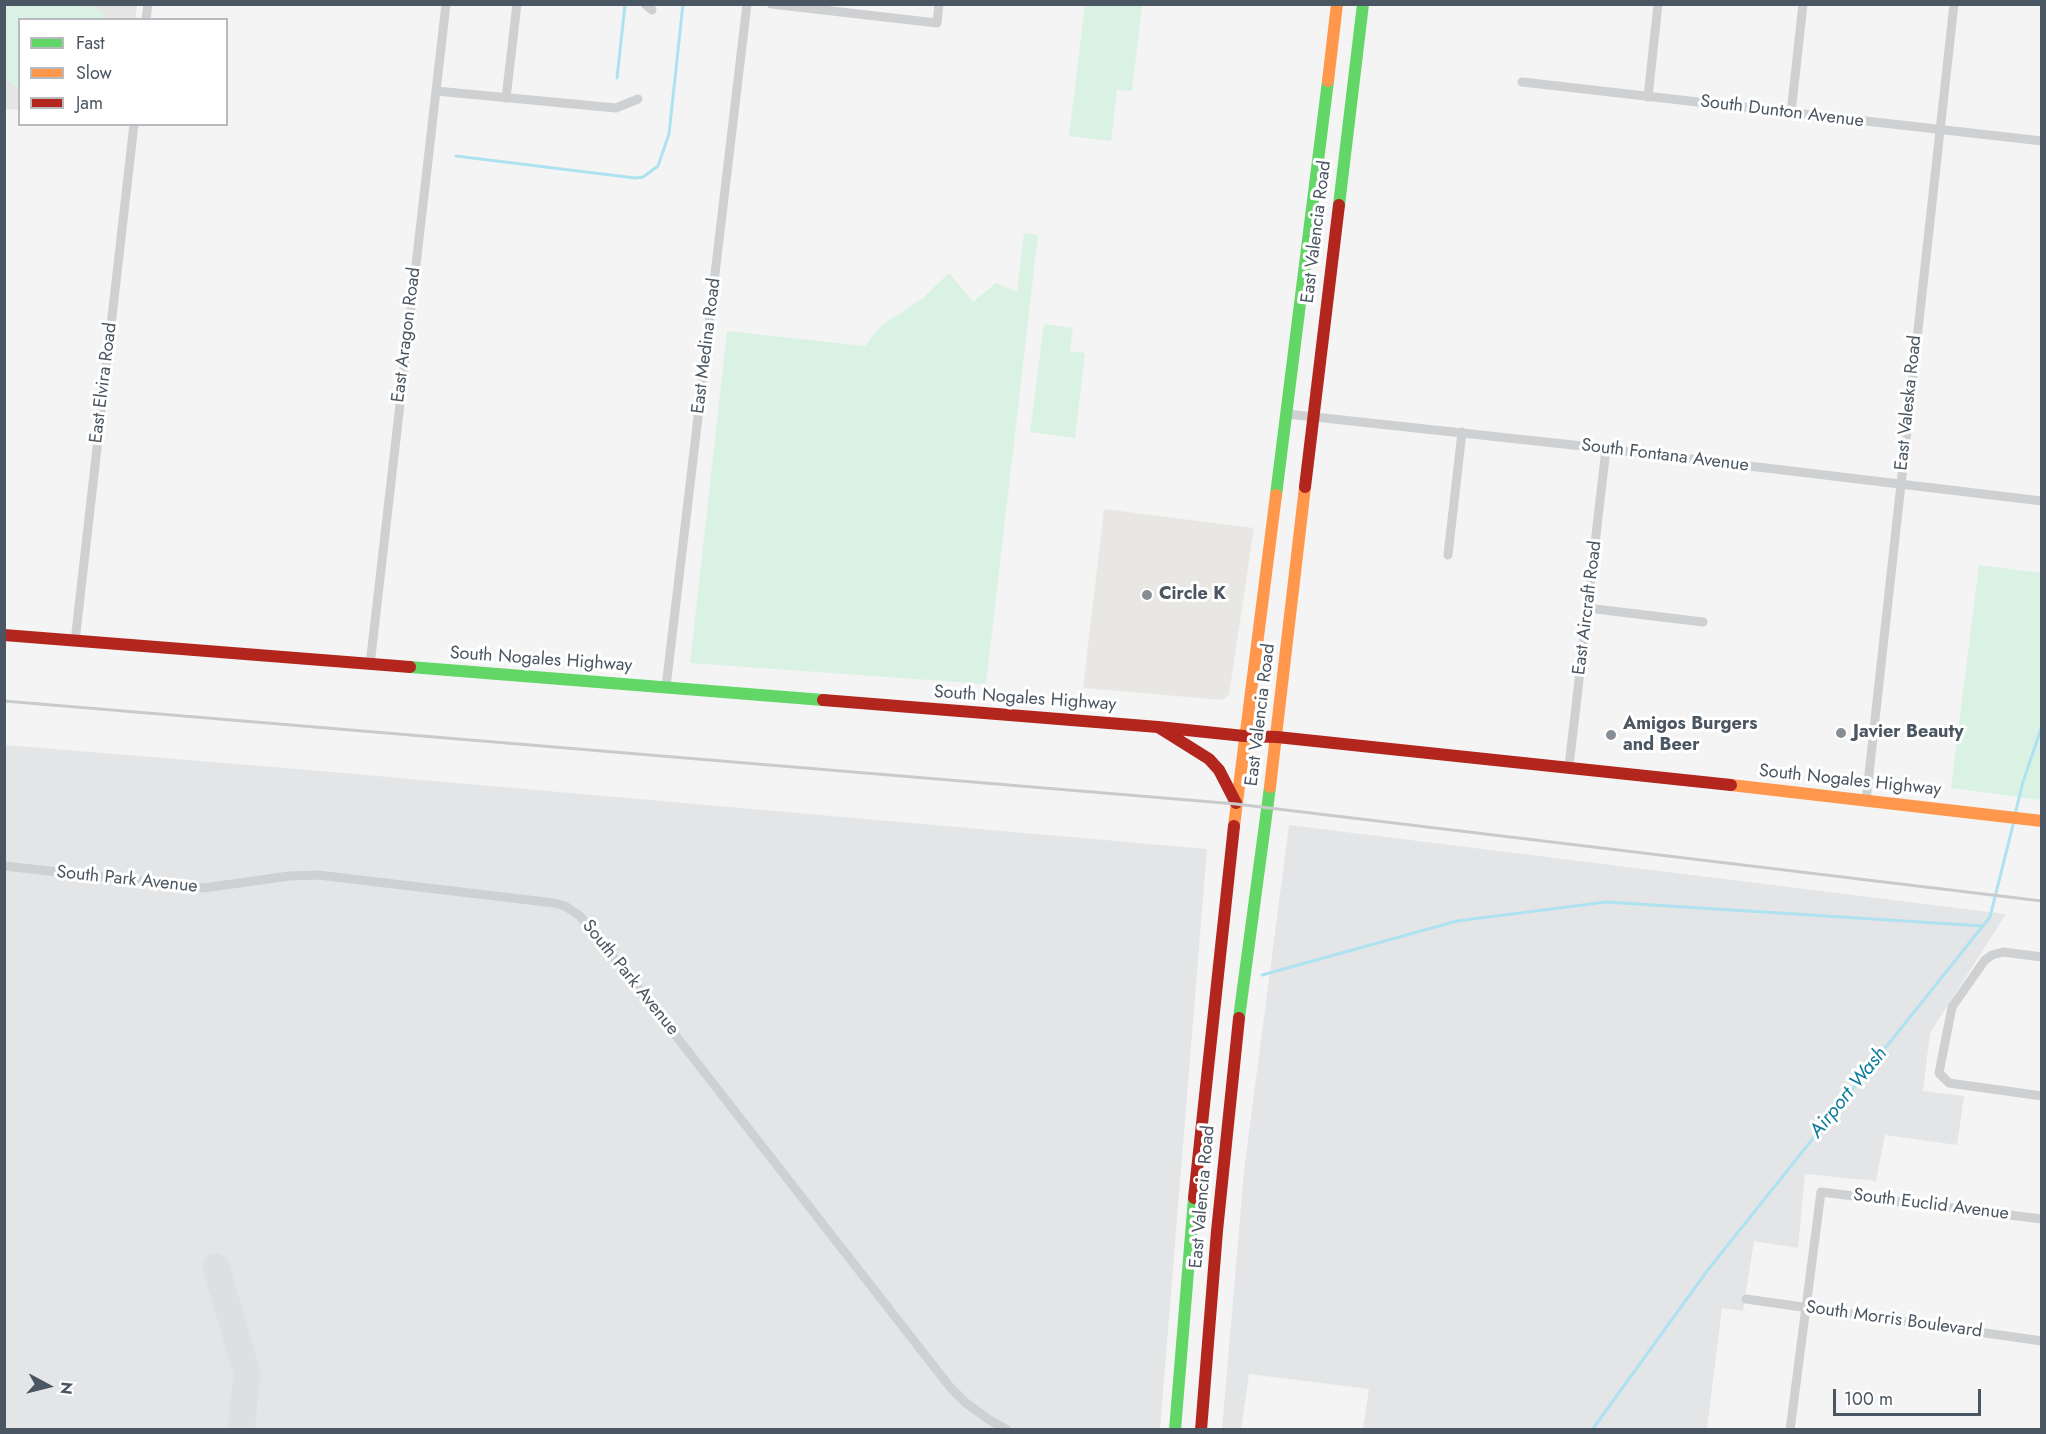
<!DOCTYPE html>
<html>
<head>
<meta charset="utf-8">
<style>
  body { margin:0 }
  #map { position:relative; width:2046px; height:1434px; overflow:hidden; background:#f4f4f4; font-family:Jost,sans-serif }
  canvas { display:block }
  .frame { position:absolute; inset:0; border:6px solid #4a5661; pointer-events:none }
  .legend { position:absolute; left:18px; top:18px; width:210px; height:108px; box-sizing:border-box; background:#fff; border:2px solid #b7bbc0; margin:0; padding:8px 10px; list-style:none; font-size:18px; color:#4a5661 }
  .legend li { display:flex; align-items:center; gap:12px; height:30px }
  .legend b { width:30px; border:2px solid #b7bbc0 }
  .north { position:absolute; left:18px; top:1356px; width:60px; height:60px; -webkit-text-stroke:4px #fff; paint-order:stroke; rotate:97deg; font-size:16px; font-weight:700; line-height:24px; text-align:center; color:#4a5661 }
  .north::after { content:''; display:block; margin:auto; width:21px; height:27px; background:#4a5661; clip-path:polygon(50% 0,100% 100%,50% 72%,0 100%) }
  .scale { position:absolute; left:1833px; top:1389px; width:148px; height:27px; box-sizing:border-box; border:3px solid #4a5661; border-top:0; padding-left:8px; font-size:18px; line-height:21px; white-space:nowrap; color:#4a5661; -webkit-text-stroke:4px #fff; paint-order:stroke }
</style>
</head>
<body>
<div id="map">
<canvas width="2046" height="1434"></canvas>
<div class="frame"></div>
<ul class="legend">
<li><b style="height:8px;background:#63d668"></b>Fast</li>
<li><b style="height:8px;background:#ff974d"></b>Slow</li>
<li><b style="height:8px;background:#b3261e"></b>Jam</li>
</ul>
<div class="north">N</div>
<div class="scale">100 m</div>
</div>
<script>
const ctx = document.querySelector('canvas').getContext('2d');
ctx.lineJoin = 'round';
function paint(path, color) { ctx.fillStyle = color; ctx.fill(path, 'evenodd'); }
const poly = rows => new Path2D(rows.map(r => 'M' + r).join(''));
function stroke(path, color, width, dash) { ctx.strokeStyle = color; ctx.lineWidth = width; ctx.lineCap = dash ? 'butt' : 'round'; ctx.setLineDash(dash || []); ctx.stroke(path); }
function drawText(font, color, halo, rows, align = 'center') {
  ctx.font = font + ' Jost,sans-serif'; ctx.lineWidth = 6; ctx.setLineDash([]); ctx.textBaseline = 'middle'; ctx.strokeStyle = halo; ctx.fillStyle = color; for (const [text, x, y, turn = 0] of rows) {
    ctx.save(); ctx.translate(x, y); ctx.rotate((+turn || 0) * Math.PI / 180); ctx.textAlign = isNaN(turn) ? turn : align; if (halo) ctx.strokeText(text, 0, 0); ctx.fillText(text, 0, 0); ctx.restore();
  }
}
paint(poly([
  [1104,509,1254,528,1229,695,1222,700,1083,688]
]), '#e8e7e3');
paint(poly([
  [5,5,137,5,135,19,20,20,19,110,5,109]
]), '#e6e5e6');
paint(poly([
  [4,745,286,768,1207,849,1160,1429,5,1429],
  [1289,825,2006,914,1930,1033,1923,1091,1964,1096,1957,1145,1885,1135,1876,1181,1805,1174,1798,1248,1754,1241,1743,1311,1722,1308,1707,1429,1363,1429,1369,1389,1249,1374,1241,1429,1222,1430,1244,1171]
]), '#e4e5e7');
paint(poly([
  [5,4,91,5,105,15,104,19,20,20,19,89,12,85,10,82,5,81],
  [1085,5,1142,5,1132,91,1117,90,1111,141,1069,136],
  [1024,233,1038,235,986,684,690,663,727,331,865,346,881,326,923,298,949,273,973,302,996,283,1017,292],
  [1044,324,1073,328,1070,351,1085,353,1075,438,1030,432],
  [1979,565,2041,573,2041,800,1951,788]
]), '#d9f2e3');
stroke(poly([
  [617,78,625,5],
  [456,156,635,178,643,177,658,166,669,134,683,4],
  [2015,814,2023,782,2042,726],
  [1262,975,1457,921,1606,902,1983,926],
  [1592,1430,1707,1271,1990,917,2014,821]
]), '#aee2f0', 3);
stroke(poly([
  [216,1267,247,1373,241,1430]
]), '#dedfe0', 27);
stroke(poly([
  [645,4,652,10],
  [771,4,937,23,939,4],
  [146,20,148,4],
  [1522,82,2042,141],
  [436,91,616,108,638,99],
  [1648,97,1658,4],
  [506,98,517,4],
  [1791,113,1803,4],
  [1287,414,1582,446,2042,501],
  [1448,555,1462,432],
  [1587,608,1703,622],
  [75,641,134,124],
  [370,665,446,4],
  [666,687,747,4],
  [1569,766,1606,449],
  [1866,801,1954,4],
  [4,866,204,888,289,876,318,875,554,903,565,906,580,916,637,986,950,1387,966,1403,988,1419,1007,1430],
  [2042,957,2003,952,1992,955,1985,960,1952,1007,1939,1073,1949,1083,2042,1096],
  [1746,1299,2042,1341],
  [1790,1430,1821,1192,2042,1219]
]), '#ced0d2', 9);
stroke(poly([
  [1339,205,1363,4],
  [1276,495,1328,81],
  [410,667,823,700],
  [1239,1018,1270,787],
  [1175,1430,1194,1198]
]), '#63d668', 12);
stroke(poly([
  [1328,81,1337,4],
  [1731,785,2042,821],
  [1270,787,1305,487],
  [1234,826,1276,495]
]), '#ff974d', 12);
stroke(poly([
  [1305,487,1339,205],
  [4,635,410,667],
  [823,700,1158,727,1244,736],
  [1158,727,1209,759,1219,770,1236,803],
  [1244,736,1277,737,1731,785],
  [1194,1198,1234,826],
  [1201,1430,1217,1231,1239,1018]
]), '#b3261e', 12);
stroke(poly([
  [4,701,1236,804,2042,901]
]), '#c9cacc', 3);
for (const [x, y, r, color] of [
  [1147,595,6,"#868d94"],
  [1841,733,6,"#868d94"],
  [1611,735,6,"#868d94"]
]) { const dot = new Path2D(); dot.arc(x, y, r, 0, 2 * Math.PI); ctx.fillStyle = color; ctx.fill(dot); stroke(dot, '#fff', 2); }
drawText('18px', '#4a5661', '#fff', [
  ["South Dunton Avenue",1782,112,7],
  ["East Valencia Road",1317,232,-83],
  ["East Aragon Road",407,335,-83],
  ["East Medina Road",707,346,-83],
  ["East Elvira Road",104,383,-83],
  ["East Valeska Road",1909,403,-84],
  ["South Fontana Avenue",1665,456,7],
  ["East Aircraft Road",1588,608,-83],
  ["South Nogales Highway",541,660,4],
  ["South Nogales Highway",1025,699,4],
  ["East Valencia Road",1261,715,-83],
  ["South Nogales Highway",1850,781,6],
  ["South Park Avenue",127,880,6],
  ["South Park Avenue",630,978,51],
  ["East Valencia Road",1203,1197,-85],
  ["South Euclid Avenue",1931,1205,7],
  ["South Morris Boulevard",1894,1320,8]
]);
drawText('bold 18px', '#4a5661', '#fff', [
  ["Circle K",1159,595],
  ["Amigos Burgers",1623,725],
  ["and Beer",1623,746],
  ["Javier Beauty",1853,733]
], 'left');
drawText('italic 20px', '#0c7c9b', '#fff', [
  ["Airport Wash",1849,1093,-51]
]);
</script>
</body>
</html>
